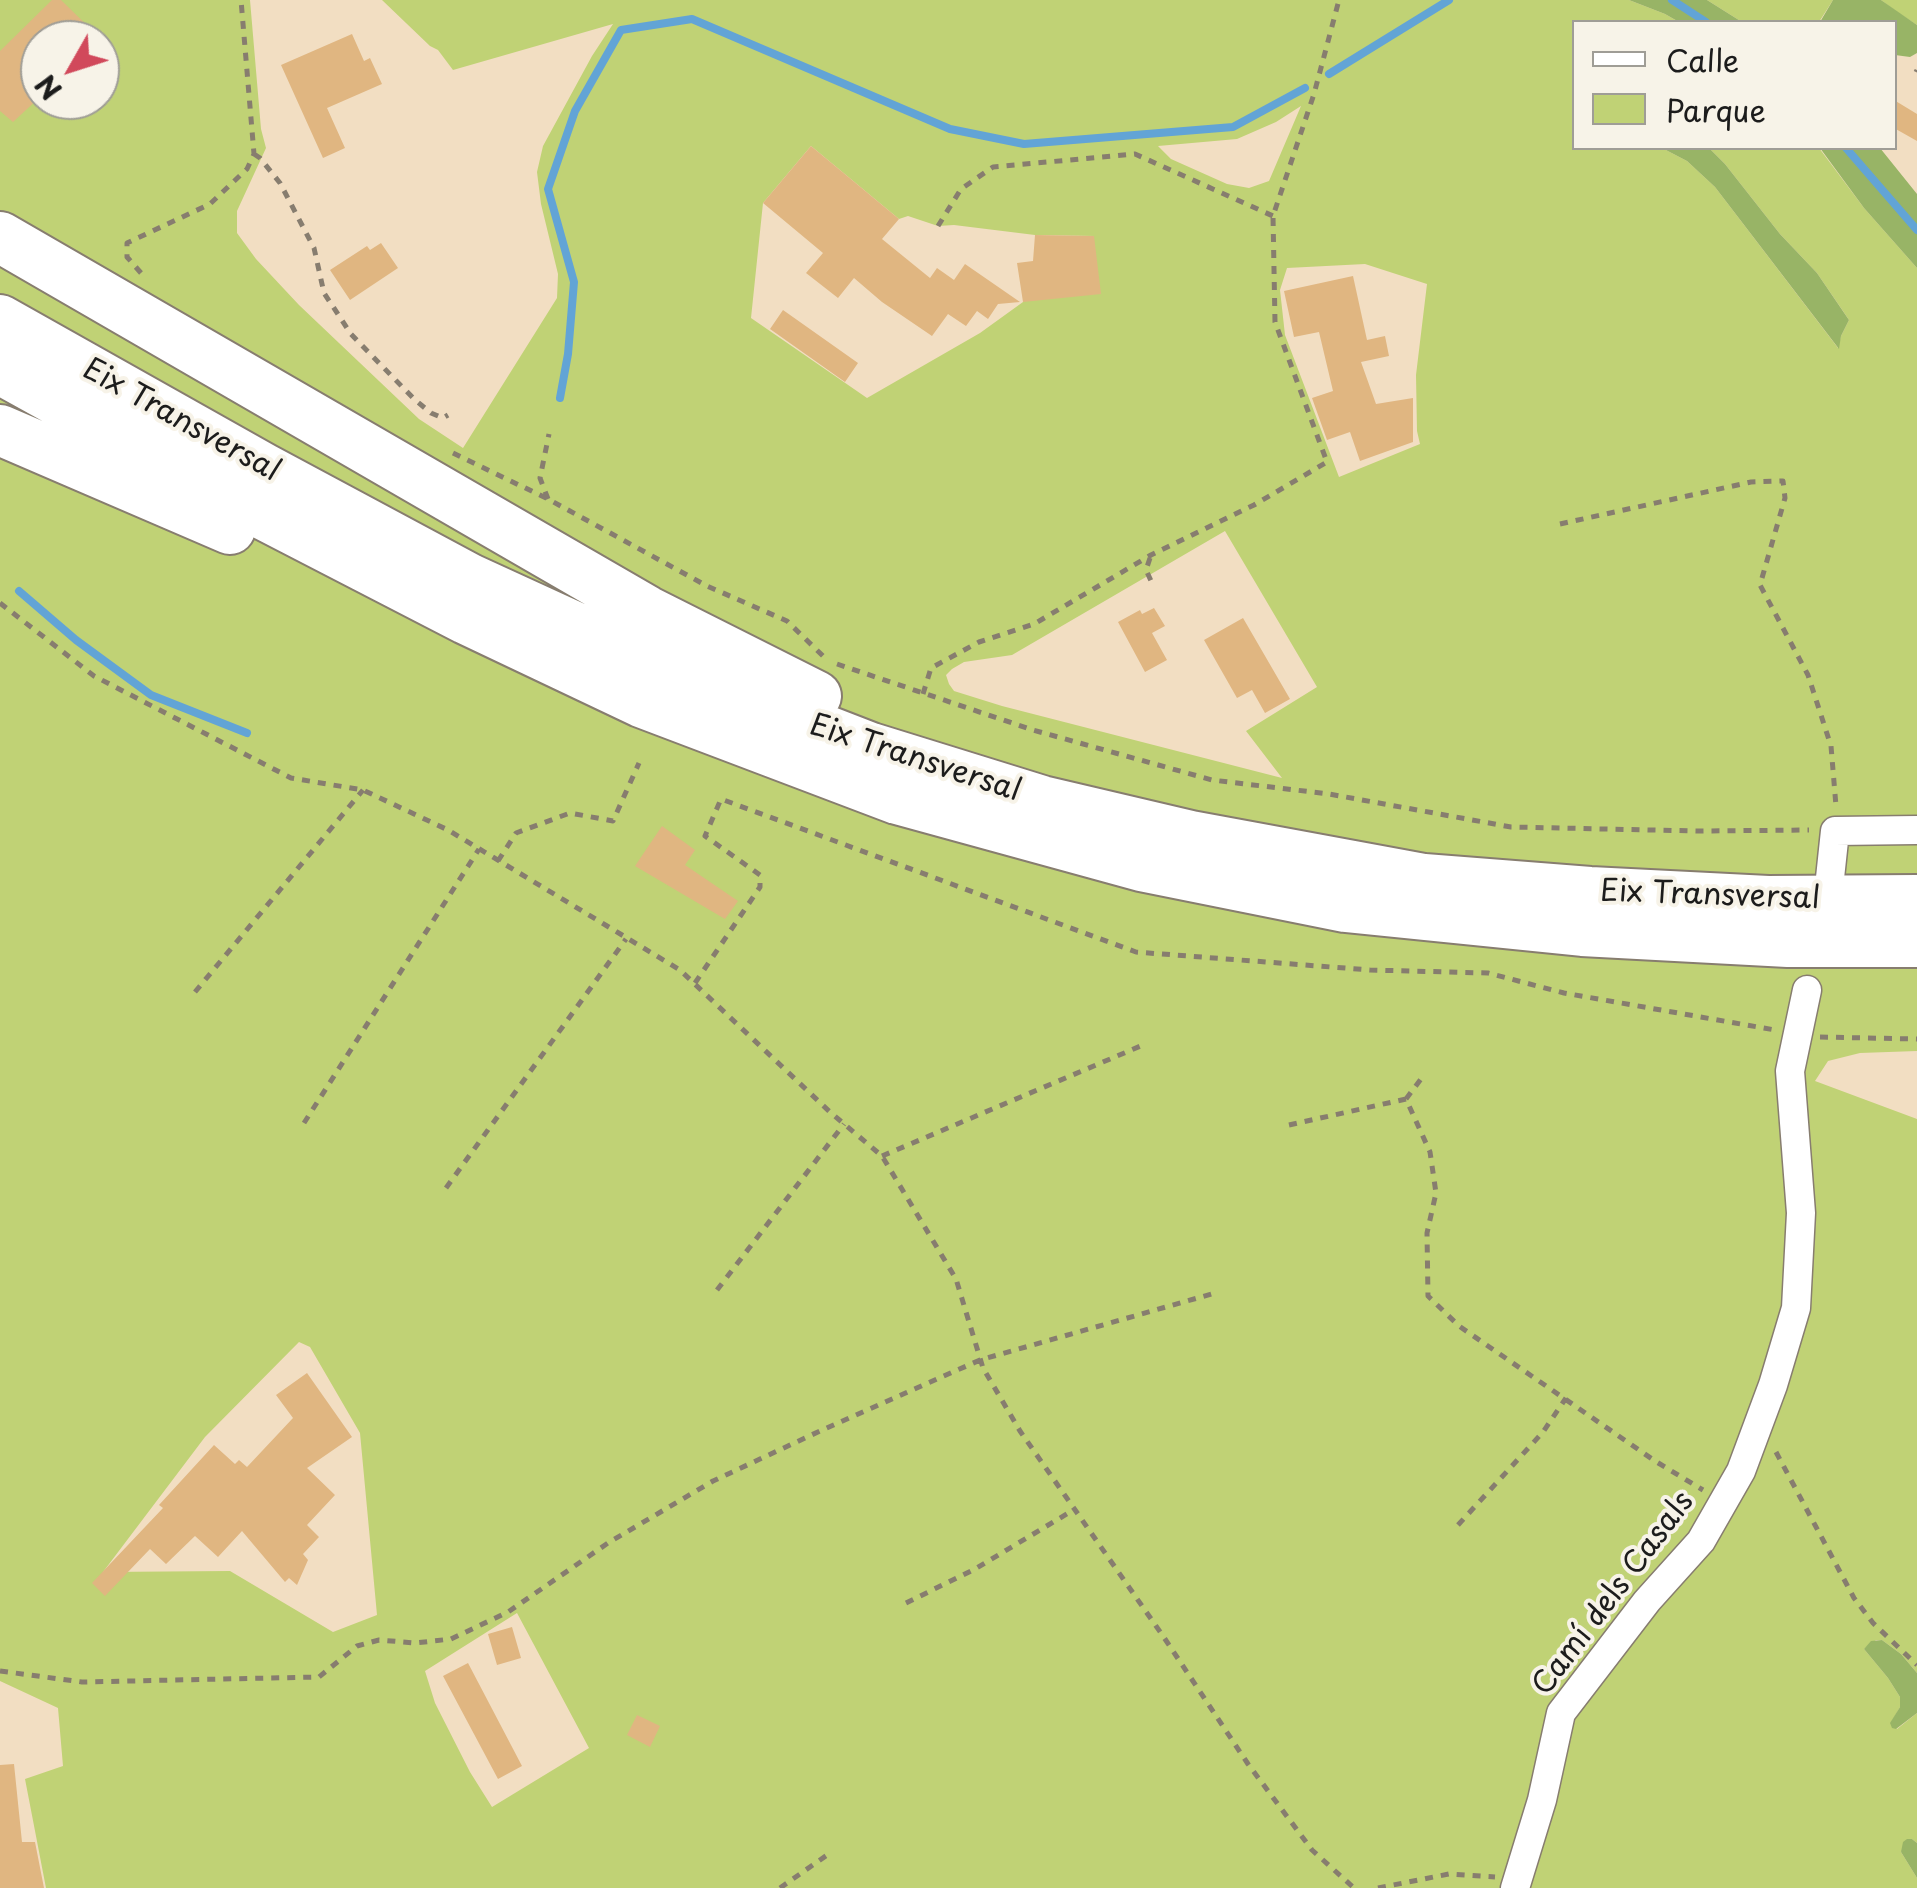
<!DOCTYPE html>
<html>
<head>
<meta charset="utf-8">
<style>
  body { margin:0 }
  #map { position:relative; width:1917px; height:1888px; overflow:hidden; background:#f2dec2; font-family:"Playpen Sans",sans-serif }
  canvas { display:block }
  .legend { position:absolute; left:1572px; top:20px; width:325px; height:130px; box-sizing:border-box; background:#f7f3e8; border:2px solid #9f9d96; margin:0; padding:12px 18px; list-style:none; font-size:30px; color:#1c1c1c }
  .legend li { display:flex; align-items:center; gap:20px; height:50px }
  .legend b { width:50px; border:2px solid #9f9d96 }
  .north { position:absolute; left:20px; top:20px; width:100px; height:100px; box-sizing:border-box; background:#f7f3e8; border:2px solid #9f9d96; border-radius:50%; rotate:231deg; font-size:28px; font-weight:700; line-height:40px; text-align:center; color:#1c1c1c }
  .north::after { content:''; display:block; margin:auto; width:35px; height:45px; background:#d1495b; clip-path:polygon(50% 0,100% 100%,50% 72%,0 100%) }
</style>
</head>
<body>
<div id="map">
<canvas width="1917" height="1888"></canvas>
<ul class="legend">
<li><b style="height:12px;background:#fff"></b>Calle</li>
<li><b style="height:28px;background:#c0d275"></b>Parque</li>
</ul>
<div class="north">N</div>
</div>
<script>
const ctx = document.querySelector('canvas').getContext('2d');
ctx.lineJoin = 'round';
function paint(path, color) { ctx.fillStyle = color; ctx.fill(path, 'evenodd'); }
const poly = rows => new Path2D(rows.map(r => 'M' + r).join(''));
function stroke(path, color, width, dash) { ctx.strokeStyle = color; ctx.lineWidth = width; ctx.lineCap = dash ? 'butt' : 'round'; ctx.setLineDash(dash || []); ctx.stroke(path); }
function drawText(font, color, halo, rows, align = 'center') {
  ctx.font = font + ' "Playpen Sans",sans-serif'; ctx.lineWidth = 8; ctx.setLineDash([]); ctx.textBaseline = 'middle'; ctx.strokeStyle = halo; ctx.fillStyle = color; for (const [text, x, y, turn = 0] of rows) {
    ctx.save(); ctx.translate(x, y); ctx.rotate((+turn || 0) * Math.PI / 180); ctx.textAlign = isNaN(turn) ? turn : align; if (halo) ctx.strokeText(text, 0, 0); ctx.fillText(text, 0, 0); ctx.restore();
  }
}
paint(poly([
  [0,0,250,0,261,129,266,148,237,211,237,233,256,259,299,305,419,419,463,448,557,298,558,274,541,204,537,172,543,146,592,56,613,24,453,70,438,50,430,46,382,0,1629,0,1665,14,1679,22,1574,22,1574,148,1662,148,1687,161,1715,187,1838,348,1841,336,1849,320,1843,311,1817,273,1780,234,1725,164,1709,148,1819,148,1864,208,1917,268,1917,1051,1860,1053,1828,1061,1815,1081,1917,1119,1917,1673,1901,1654,1882,1640,1876,1640,1864,1649,1888,1678,1900,1697,1900,1707,1891,1723,1897,1729,1917,1713,1917,1843,1912,1839,1901,1852,1917,1878,1917,1888,46,1888,25,1779,63,1766,58,1708,0,1681],
  [40,40,100,40,100,100,40,100],
  [1301,106,1269,181,1249,188,1227,184,1171,159,1158,146,1237,139,1276,122],
  [811,146,899,219,908,216,938,226,954,225,1035,235,1094,236,1023,302,980,333,867,398,751,318,763,203],
  [1365,264,1427,284,1416,375,1417,431,1420,444,1339,477,1285,335,1280,290,1287,268],
  [1225,531,1317,687,1246,731,1282,778,1002,706,954,691,949,684,946,675,952,669,964,662,1012,655],
  [299,1342,310,1347,360,1433,377,1615,333,1632,230,1571,103,1572,205,1437],
  [517,1613,589,1748,492,1807,470,1772,435,1703,425,1671],
  [1707,0,1833,0,1819,22,1742,22],
  [1881,0,1917,0,1917,25,1897,12]
]), '#c0d275');
paint(poly([
  [1629,0,1707,0,1742,22,1679,22,1665,14],
  [1833,0,1881,0,1917,25,1917,53,1910,57,1895,55,1894,22,1820,22],
  [1662,148,1709,148,1725,164,1780,234,1817,273,1849,320,1841,336,1839,349,1715,187,1687,161],
  [1820,148,1880,148,1917,194,1917,268,1864,208],
  [1882,1640,1901,1654,1917,1673,1917,1713,1896,1729,1892,1728,1890,1723,1900,1707,1900,1697,1888,1678,1864,1649,1871,1641],
  [1907,1839,1912,1839,1917,1843,1917,1878,1901,1852,1903,1842]
]), '#98b466');
stroke(poly([
  [1672,0,1706,22],
  [1329,74,1449,0],
  [1846,148,1917,230],
  [560,398,568,354,574,282,548,189,575,111,621,30,692,19,950,129,1024,144,1233,127,1305,88],
  [19,591,76,640,151,695,247,733]
]), '#62a4d6', 8);
paint(poly([
  [52,0,61,0,102,40,40,40,40,97,13,122,0,111,0,51],
  [352,34,364,61,370,58,382,84,327,108,345,148,323,158,281,65],
  [1894,100,1917,114,1917,141,1894,128],
  [811,146,899,219,882,239,930,278,937,268,954,280,965,264,1020,302,998,304,988,319,977,311,966,326,948,314,932,336,882,302,854,278,838,298,806,273,823,253,763,203],
  [1035,235,1094,236,1101,294,1023,302,1017,263,1033,261],
  [381,243,398,268,350,300,330,270,367,246,370,250],
  [1353,276,1367,340,1385,336,1389,356,1361,362,1376,404,1413,398,1413,442,1360,461,1350,432,1327,440,1312,398,1333,391,1319,332,1294,337,1284,291],
  [783,310,858,363,845,382,770,329],
  [1154,608,1165,626,1152,633,1167,660,1145,672,1118,622,1140,610,1142,614],
  [1243,618,1290,699,1265,713,1252,690,1237,698,1204,640],
  [662,826,695,850,685,865,738,901,725,919,635,866],
  [307,1373,352,1437,307,1468,335,1495,307,1525,319,1537,303,1554,308,1560,297,1585,289,1578,285,1582,242,1531,218,1557,195,1536,166,1564,150,1549,105,1596,92,1583,163,1508,159,1505,214,1445,235,1464,239,1460,247,1467,293,1418,276,1395],
  [512,1627,521,1658,497,1665,488,1634],
  [468,1663,522,1766,498,1779,443,1676],
  [637,1715,660,1726,650,1747,627,1735],
  [14,1764,22,1842,35,1842,44,1888,0,1888,0,1765]
]), '#e0b681');
const minor = poly([
  [1830,878,1835,831,1917,830],
  [1515,1888,1542,1800,1561,1713,1647,1601,1701,1541,1741,1471,1773,1385,1796,1308,1801,1213,1790,1071,1807,990]
]);
const motorway = poly([
  [0,237,647,611,816,696],
  [0,320,263,468,470,579,662,667,871,748,1042,801,1191,836,1424,879,1590,892,1768,901,1917,900],
  [0,369,251,508,466,619,641,702,897,799,1141,866,1345,907,1582,931,1788,942,1917,942],
  [0,430,230,529]
]);
stroke(minor, '#877d6f', 31);
stroke(motorway, '#877d6f', 54);
stroke(poly([
  [1916,72,1917,70],
  [254,154,260,158,280,183,314,248,324,293,351,334,414,399,431,413,443,418,448,415],
  [938,226,961,189,993,167,1135,154,1273,216],
  [141,273,127,257,127,243,210,204,247,169,254,154,241,0],
  [453,453,548,499,707,586,787,621,823,656],
  [548,499,540,478,549,434],
  [1560,524,1751,482,1783,481,1785,498,1760,585,1808,675,1831,746,1836,806],
  [1150,558,1146,570,1152,583],
  [0,603,94,676,291,778,363,790,448,830,680,970,830,1112,882,1156,956,1279,983,1368,1020,1431,1163,1636,1248,1764,1312,1850,1354,1888],
  [837,664,1033,730,1212,780,1329,794,1511,827,1699,831,1809,830],
  [923,694,931,668,979,642,1034,624,1151,555,1254,505,1327,462,1275,322,1273,216,1314,94,1339,0],
  [498,861,516,833,570,813,613,821,639,763],
  [695,983,760,887,760,875,705,836,721,799,1136,952,1370,970,1488,973,1564,993,1775,1030],
  [195,992,363,790],
  [1820,1037,1917,1039],
  [1406,1099,1421,1079],
  [304,1123,479,849],
  [1289,1125,1406,1099,1430,1152,1436,1193,1427,1233,1428,1296,1459,1326,1655,1461,1703,1490],
  [882,1156,1143,1045],
  [446,1188,626,939],
  [717,1290,844,1124],
  [1776,1452,1854,1598,1873,1623,1917,1665],
  [1458,1525,1543,1432,1566,1398],
  [906,1603,975,1569,1075,1509],
  [0,1671,82,1682,319,1677,357,1646,379,1640,415,1643,451,1639,508,1612,608,1543,713,1481,820,1431,980,1360,1215,1293],
  [780,1888,830,1853],
  [1378,1888,1449,1874,1495,1877]
]), '#877d6f', 5, [8, 8]);
stroke(minor, '#fff', 28);
stroke(motorway, '#fff', 50);
drawText('30px', '#1c1c1c', '#f7f3e8', [
  ["Eix Transversal",181,421,29],
  ["Eix Transversal",915,759,18],
  ["Eix Transversal",1710,896,2],
  ["Camí dels Casals",1614,1594,-53]
]);
</script>
</body>
</html>
